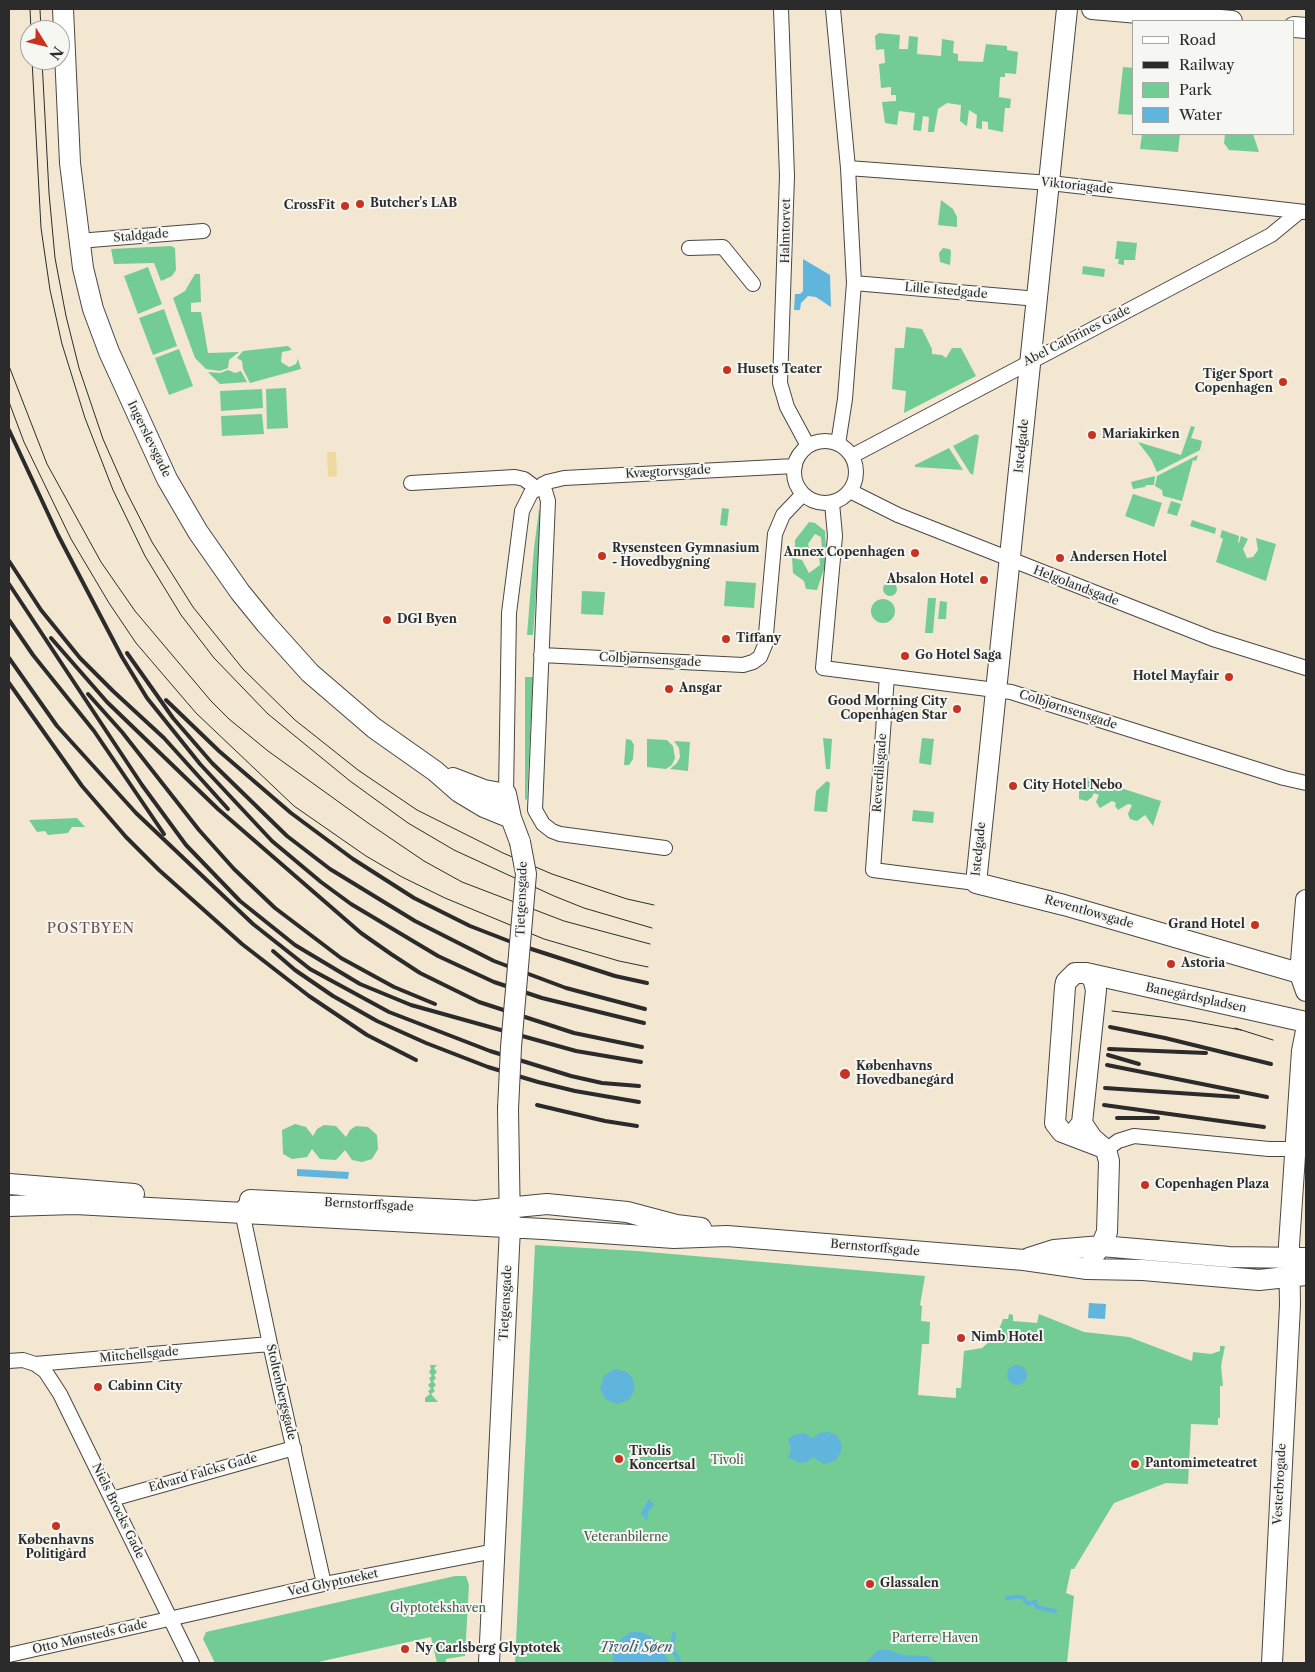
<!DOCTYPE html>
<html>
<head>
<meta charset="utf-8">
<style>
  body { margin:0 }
  #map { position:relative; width:1315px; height:1672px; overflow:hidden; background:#f3e7d2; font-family:"Libre Caslon Text",serif }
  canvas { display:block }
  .frame { position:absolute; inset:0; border:10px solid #2b2b2b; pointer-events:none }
  .legend { position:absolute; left:1132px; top:20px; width:162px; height:115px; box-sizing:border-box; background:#f6f6f2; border:1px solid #a5a5a2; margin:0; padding:6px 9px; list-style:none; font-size:15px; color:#2b2b2b }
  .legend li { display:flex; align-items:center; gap:10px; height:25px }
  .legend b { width:25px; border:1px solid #a5a5a2 }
  .north { position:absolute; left:20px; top:20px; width:50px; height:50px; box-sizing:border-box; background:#f6f6f2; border:1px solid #a5a5a2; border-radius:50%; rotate:126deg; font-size:14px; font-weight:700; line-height:20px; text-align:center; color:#2b2b2b }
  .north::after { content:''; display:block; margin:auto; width:18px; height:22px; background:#c8321e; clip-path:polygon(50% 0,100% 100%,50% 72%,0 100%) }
</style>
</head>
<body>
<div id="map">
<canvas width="1315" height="1672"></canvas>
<div class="frame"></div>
<ul class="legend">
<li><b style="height:6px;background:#fff"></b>Road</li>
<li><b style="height:6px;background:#2b2b2b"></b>Railway</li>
<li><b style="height:14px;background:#73cc93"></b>Park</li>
<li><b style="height:14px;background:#5fb5dc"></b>Water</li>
</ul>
<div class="north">N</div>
</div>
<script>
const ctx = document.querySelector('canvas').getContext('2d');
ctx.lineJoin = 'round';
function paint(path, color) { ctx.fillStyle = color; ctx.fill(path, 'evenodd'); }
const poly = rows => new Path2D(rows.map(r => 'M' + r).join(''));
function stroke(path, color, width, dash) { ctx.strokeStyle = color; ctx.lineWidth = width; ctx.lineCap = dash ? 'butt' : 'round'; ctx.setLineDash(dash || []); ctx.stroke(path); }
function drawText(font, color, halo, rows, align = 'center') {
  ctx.font = font + ' "Libre Caslon Text",serif'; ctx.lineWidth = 4; ctx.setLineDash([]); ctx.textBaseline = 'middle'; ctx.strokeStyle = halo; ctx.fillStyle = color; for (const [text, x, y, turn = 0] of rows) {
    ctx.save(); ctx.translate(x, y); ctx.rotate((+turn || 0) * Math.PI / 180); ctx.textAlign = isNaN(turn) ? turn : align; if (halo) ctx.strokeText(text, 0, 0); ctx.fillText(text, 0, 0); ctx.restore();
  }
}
paint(poly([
  [879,33,900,35,899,49,908,49,909,36,918,37,917,54,941,56,942,39,954,41,953,53,958,54,958,61,983,62,986,44,1007,46,1007,50,1018,52,1016,74,1005,73,1005,77,1000,77,999,97,1011,99,1010,108,1005,108,1003,132,988,129,988,122,982,121,982,129,976,128,977,115,969,110,967,126,965,125,960,121,961,105,947,103,938,109,934,132,928,132,929,117,923,116,921,131,913,130,915,113,899,111,897,125,885,123,882,102,896,101,896,95,891,95,891,87,881,88,879,64,885,63,884,49,876,50,875,36],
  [1123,67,1134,68,1134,115,1118,114],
  [1142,134,1180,134,1178,152,1140,149],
  [1225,134,1253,134,1259,152,1229,150,1224,143],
  [941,200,953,209,957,217,957,227,938,225],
  [1117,241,1137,243,1135,260,1124,260,1124,265,1118,264,1119,259,1115,259],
  [171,246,175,248,176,270,172,276,161,281,154,263,114,264,111,249],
  [943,248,949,249,951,251,950,265,940,262,939,253],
  [1083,266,1105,269,1104,277,1082,274],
  [148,267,162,304,138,314,124,276],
  [195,274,200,274,201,302,191,303,191,312,201,312,208,353,239,352,229,360,228,368,220,371,206,369,195,358,173,298,185,291],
  [164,309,177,346,153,355,139,318],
  [906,327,922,329,932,349,932,354,942,355,946,358,952,348,961,348,976,376,904,413,906,391,892,389,895,348,904,348],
  [288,346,292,350,282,352,281,362,289,367,296,364,298,359,301,369,250,383,243,369,242,361,237,358,243,351],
  [179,349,193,386,169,395,155,358],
  [228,370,235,373,241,371,247,382,220,384,208,372,220,373],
  [286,388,288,428,267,429,266,389],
  [262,389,263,408,221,411,220,391],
  [262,414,264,434,222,436,221,416],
  [1191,426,1195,427,1191,438,1202,441,1200,450,1157,472,1151,459,1138,442,1181,455],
  [976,434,979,436,973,475,970,473,953,446],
  [949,448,963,470,915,467,915,465],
  [1198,455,1196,461,1193,460,1182,501,1163,496,1162,490,1155,486,1157,476],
  [1155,476,1154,485,1146,485,1145,487,1133,489,1131,482],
  [1133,494,1162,503,1154,527,1125,516],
  [1171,501,1181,504,1177,516,1167,513],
  [722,508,729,509,727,526,720,525],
  [539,510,542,511,533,635,527,635,534,548],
  [1192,520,1216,528,1215,534,1190,526],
  [809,522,815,523,825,531,826,549,822,549,821,537,815,534,808,544,810,551,807,556,795,551,795,540],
  [1222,530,1239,536,1238,543,1239,543,1241,536,1248,539,1243,549,1247,558,1253,557,1258,550,1256,538,1276,544,1266,581,1216,562,1223,539,1220,537],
  [819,555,826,556,825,566,817,590,806,589,804,581,793,573,792,558,802,560,809,573,820,565],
  [726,581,756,583,754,608,724,606],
  '883 589a7 7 0 1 1 14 0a7 7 0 1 1-14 0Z',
  [582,591,605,592,603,615,581,614],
  [928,598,936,598,933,633,925,633],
  '871 611a12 12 0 1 1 24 0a12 12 0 1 1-24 0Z',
  [940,601,947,602,946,619,938,619],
  [525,677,533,677,527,799,525,800],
  [823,738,832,739,830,769,826,769],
  [922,738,934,739,931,765,919,763],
  [626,739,631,740,634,745,633,759,629,765,624,765],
  [647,739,667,740,673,746,675,758,672,765,666,769,647,767],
  [674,741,690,742,688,771,670,769,677,763,680,757,679,748],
  [1087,777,1161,801,1153,826,1145,815,1137,821,1130,819,1128,814,1132,805,1128,804,1118,810,1115,806,1116,803,1112,801,1100,808,1096,802,1099,795,1094,793,1092,797,1087,801,1079,799,1079,792],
  [827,781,830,783,827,812,814,811,816,791],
  [913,810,934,812,933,823,912,821],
  [77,818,85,827,72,827,68,833,48,835,45,831,37,832,29,820],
  [295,1124,306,1127,313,1136,317,1129,324,1125,336,1126,346,1137,350,1130,356,1126,368,1127,377,1135,378,1149,372,1159,362,1162,352,1160,345,1150,336,1160,320,1159,312,1149,307,1157,292,1159,283,1154,282,1130],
  [535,1245,637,1251,925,1276,920,1305,922,1306,921,1321,930,1322,929,1344,922,1344,918,1395,956,1398,956,1388,961,1388,964,1351,982,1348,997,1335,1003,1319,1008,1319,1009,1314,1013,1315,1013,1321,1037,1323,1039,1314,1084,1332,1129,1337,1192,1361,1193,1352,1211,1354,1220,1351,1220,1346,1225,1346,1221,1366,1223,1386,1220,1386,1220,1418,1218,1418,1218,1425,1191,1424,1188,1484,1166,1483,1114,1503,1074,1569,1071,1569,1066,1593,1074,1596,1067,1663,515,1663],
  [430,1365,437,1365,434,1368,437,1372,434,1375,436,1378,433,1381,436,1385,433,1388,435,1391,431,1394,438,1402,425,1402,425,1398,430,1394,428,1391,431,1389,428,1385,431,1382,429,1378,432,1376,429,1372,431,1369],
  [455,1576,466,1576,469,1585,465,1656,446,1659,446,1663,437,1663,431,1637,314,1663,215,1663,203,1639,206,1632]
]), '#73cc93');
paint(poly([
  [327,452,336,452,337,476,328,477]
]), '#eeda9e');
paint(poly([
  [803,259,830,275,831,307,816,297,808,296,801,303,800,310,794,310,795,294,800,294,803,291],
  [297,1169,349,1172,348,1179,297,1176],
  [1089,1303,1106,1304,1105,1319,1088,1318],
  '1007 1375a10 10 0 1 1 20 0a10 10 0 1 1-20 0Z',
  [614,1369,627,1372,632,1377,635,1389,629,1400,617,1404,605,1399,600,1388,604,1376],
  [829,1432,837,1436,841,1443,841,1452,835,1461,824,1464,813,1457,807,1462,799,1463,788,1457,791,1448,788,1440,794,1435,804,1433,813,1438,820,1433],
  [649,1499,654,1504,648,1512,647,1521,641,1513],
  [631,1632,641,1632,650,1636,658,1643,670,1663,614,1663,612,1658,616,1646,622,1638],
  [885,1649,903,1655,927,1656,938,1663,860,1663,866,1662,878,1650]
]), '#5fb5dc');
stroke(poly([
  [1018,1597,1022,1597,1028,1604,1035,1602,1037,1607],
  [1007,1598,1016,1597],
  [1040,1608,1055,1611],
  [674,1634,672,1648,680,1663]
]), '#5fb5dc', 4);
const street = poly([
  [781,9,787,176,780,383,787,407,808,446],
  [833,9,848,168,854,283,845,399,838,444],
  [848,168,1050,183,1305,212],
  [78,241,203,231],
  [689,248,723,247,753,284],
  [854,283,1038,299],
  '794 472a31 31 0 1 1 62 0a31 31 0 1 1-62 0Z',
  [852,456,1271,235,1299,212],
  [411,483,515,477,524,479,536,488],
  [543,484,548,501,535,810,543,824,552,831,560,834,665,848],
  [850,491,898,515,1213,639,1306,668],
  [832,503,835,536,823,668,1011,692,1284,778,1306,783],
  [541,655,743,665,753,662,760,657,765,645,775,534,783,515,803,494],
  [887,676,873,870,976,883],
  [506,794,509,613,522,511,531,493,547,482,564,478,795,466],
  [1106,1150,1118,1141,1134,1136,1269,1149,1296,1149],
  [244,1206,244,1221,270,1344,324,1584],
  [9,1361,23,1360,35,1364,270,1344],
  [35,1364,45,1371,60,1394,192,1663],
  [112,1499,294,1448],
  [9,1655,324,1584,495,1551]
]);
const secondary = poly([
  [63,9,70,163,83,268,93,309,109,352,167,479,198,532,240,592,266,624,310,673,374,728,435,771,459,792,484,807,511,818],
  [1067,9,976,883,1064,905,1306,975],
  [1092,9,1232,21],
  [1294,27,1306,28],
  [453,778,484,790,506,794,511,818,520,842],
  [1306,900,1300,974,1306,991],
  [1082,1123,1092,1138,1106,1150,1109,1161,1107,1232,1101,1246,1093,1256],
  [1074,1133,1082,1123,1096,990,1093,978,1086,973],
  [1104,1148,1062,1132,1055,1123,1065,987,1066,982,1075,973,1086,973,1306,1022],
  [9,1184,134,1194],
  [250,1200,476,1211,547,1204,627,1212,676,1225,701,1228],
  [9,1206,75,1204,543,1229,674,1238,727,1236,1024,1260,1087,1269,1143,1270,1259,1280,1306,1275],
  [1029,1258,1054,1250,1101,1246,1229,1257,1306,1258],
  [489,1663,510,1228,508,1109],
  [1272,1663,1290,1305,1289,1245,1302,1051,1306,1031]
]);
stroke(street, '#494744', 16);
stroke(secondary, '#494744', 22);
stroke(street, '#fff', 14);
stroke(secondary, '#fff', 20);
stroke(poly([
  [30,9,31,30],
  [40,9,41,30],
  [32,60,41,228,50,290,62,344,85,418,113,490,145,556,181,615,214,658,268,714,350,781,408,823,454,850,554,896,584,908,652,928],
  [42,60,49,193,55,258,66,316,79,368,103,439,126,491,152,542,193,607,243,669,295,720,358,770,417,810,503,853,552,874,627,899,654,905],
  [9,366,47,464,101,562,135,611,211,701,229,719,268,751,368,823,424,861,462,882,564,921,650,944],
  [9,402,24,442,71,539,109,603,136,643,196,713,294,806,366,856,402,877,445,898,544,939,619,961,648,967],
  [1112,1011,1186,1020,1241,1030],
  [1235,1028,1273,1040]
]), '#2b2b2b', 1);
stroke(poly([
  [9,430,58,535,122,657,147,698,200,764,272,841,321,882,351,904,438,956,494,982,542,998,644,1023],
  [9,561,41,610,80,658,113,691,164,738,228,809],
  [9,584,142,785,186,845,240,901,295,945,360,984,411,1005,576,1051,641,1062],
  [9,620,33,655,94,731,164,834],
  [51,638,107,702,218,809,361,933,391,954,420,973,479,1002,574,1033,642,1047],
  [127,653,173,718,212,763,287,836,330,869,415,921,494,961,566,988,645,1009],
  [9,658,57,726,136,813,253,924,310,969,389,1012,490,1051,571,1076,602,1083,639,1086],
  [9,683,82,786,126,837,159,870,242,944,309,996,367,1035,416,1060],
  [88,694,122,732,199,830,234,869,275,908,341,958,394,987,435,1004],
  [166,700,219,751,291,813,353,859,414,898,470,926,519,945,615,976,647,983],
  [273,951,295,970,333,996,377,1021,426,1043,488,1067,538,1082,575,1091,639,1102],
  [1110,1027,1165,1038,1271,1064],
  [1109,1049,1206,1053],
  [1108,1055,1139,1064],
  [1107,1065,1267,1097],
  [1105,1088,1238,1097],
  [537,1105,605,1121,637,1126],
  [1104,1105,1264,1127],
  [1117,1118,1158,1118]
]), '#2b2b2b', 4);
const secondaryBridge = poly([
  [508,1109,511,1047,526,874,520,842]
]);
stroke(secondaryBridge, '#494744', 22, []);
stroke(secondaryBridge, '#fff', 20);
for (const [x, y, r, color] of [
  [360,204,5,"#c8321e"],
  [345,206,5,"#c8321e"],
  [727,370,5,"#c8321e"],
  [1283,382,5,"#c8321e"],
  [1092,435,5,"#c8321e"],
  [915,553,5,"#c8321e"],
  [602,556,5,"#c8321e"],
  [1060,558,5,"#c8321e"],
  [984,580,5,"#c8321e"],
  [387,620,5,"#c8321e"],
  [726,639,5,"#c8321e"],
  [905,656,5,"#c8321e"],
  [1229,677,5,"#c8321e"],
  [669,689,5,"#c8321e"],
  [957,709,5,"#c8321e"],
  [1013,786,5,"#c8321e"],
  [1255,925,5,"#c8321e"],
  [1171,964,5,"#c8321e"],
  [845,1074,6,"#c8321e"],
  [1145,1185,5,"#c8321e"],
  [961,1338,5,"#c8321e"],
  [98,1387,5,"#c8321e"],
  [619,1459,5,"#c8321e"],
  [1135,1464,5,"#c8321e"],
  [56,1526,5,"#c8321e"],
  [870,1584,5,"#c8321e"],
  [405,1649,5,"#c8321e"]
]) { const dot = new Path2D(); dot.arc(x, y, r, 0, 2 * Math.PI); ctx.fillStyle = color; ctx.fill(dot); stroke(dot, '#f6f6f2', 2); }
drawText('12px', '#2b2b2b', '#f6f6f2', [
  ["Viktoriagade",1077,186,6],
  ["Halmtorvet",786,231,-89],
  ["Staldgade",141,236,-5],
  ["Lille Istedgade",946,291,5],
  ["Abel Cathrines Gade",1077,336,-27],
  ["Ingerslevsgade",149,439,64],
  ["Istedgade",1022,446,-84],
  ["Kvægtorvsgade",668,472,-3],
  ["Helgolandsgade",1076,586,21],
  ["Colbjørnsensgade",650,660,3],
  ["Colbjørnsensgade",1068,710,18],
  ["Reverdilsgade",880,773,-86],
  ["Istedgade",979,849,-84],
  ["Tietgensgade",522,899,-88],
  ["Reventlowsgade",1089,912,16],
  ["Banegårdspladsen",1196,998,12],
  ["Bernstorffsgade",369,1205,3],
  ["Bernstorffsgade",875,1248,5],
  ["Tietgensgade",506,1303,-87],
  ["Mitchellsgade",139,1355,-5],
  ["Stoltenbergsgade",281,1392,77],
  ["Edvard Falcks Gade",203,1473,-16],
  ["Vesterbrogade",1280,1484,-87],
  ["Niels Brocks Gade",118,1511,64],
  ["Ved Glyptoteket",333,1583,-12],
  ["Otto Mønsteds Gade",90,1637,-13]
]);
drawText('bold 12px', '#2b2b2b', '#f6f6f2', [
  ["Butcher's LAB",370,204],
  ["CrossFit",335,206,"right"],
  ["Husets Teater",737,370],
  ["Tiger Sport",1273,375,"right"],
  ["Copenhagen",1273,389,"right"],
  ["Mariakirken",1102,435],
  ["Rysensteen Gymnasium",612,549],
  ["- Hovedbygning",612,563],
  ["Annex Copenhagen",905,553,"right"],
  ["Andersen Hotel",1070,558],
  ["Absalon Hotel",974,580,"right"],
  ["DGI Byen",397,620],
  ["Tiffany",736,639],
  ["Go Hotel Saga",915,656],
  ["Hotel Mayfair",1219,677,"right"],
  ["Ansgar",679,689],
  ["Good Morning City",947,702,"right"],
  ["Copenhagen Star",947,716,"right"],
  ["City Hotel Nebo",1023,786],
  ["Grand Hotel",1245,925,"right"],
  ["Astoria",1181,964],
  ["Københavns",856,1067],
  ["Hovedbanegård",856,1081],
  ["Copenhagen Plaza",1155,1185],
  ["Nimb Hotel",971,1338],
  ["Cabinn City",108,1387],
  ["Tivolis",629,1452],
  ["Koncertsal",629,1466],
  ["Pantomimeteatret",1145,1464],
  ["Københavns",56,1541,"center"],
  ["Politigård",56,1555,"center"],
  ["Glassalen",880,1584],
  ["Ny Carlsberg Glyptotek",415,1649]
], 'left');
drawText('12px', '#415b4a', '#f6f6f2', [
  ["Tivoli",727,1461],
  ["Veteranbilerne",626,1538],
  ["Glyptotekshaven",438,1609],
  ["Parterre Haven",935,1639]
]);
ctx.letterSpacing = '1px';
drawText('14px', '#6b4d48', '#f6f6f2', [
  ["POSTBYEN",91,929]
]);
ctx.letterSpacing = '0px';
drawText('italic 14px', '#3d5b69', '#f6f6f2', [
  ["Tivoli Søen",636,1648]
]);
</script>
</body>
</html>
